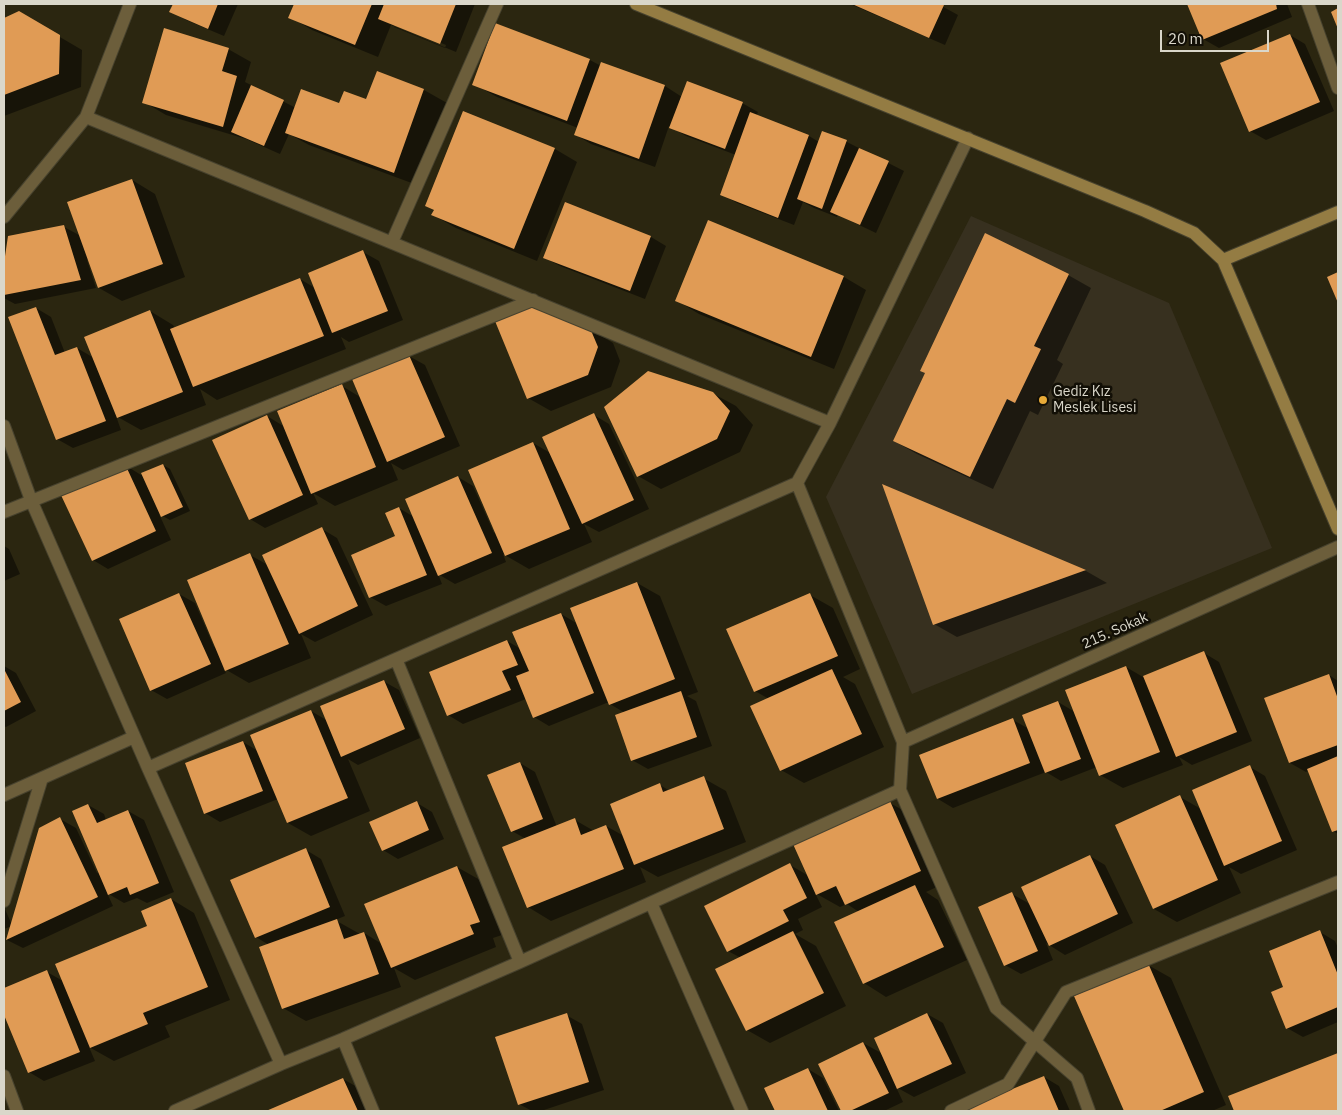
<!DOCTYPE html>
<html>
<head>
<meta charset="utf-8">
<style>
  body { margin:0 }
  #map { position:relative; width:1342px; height:1115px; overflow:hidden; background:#2b2610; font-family:"IBM Plex Sans",sans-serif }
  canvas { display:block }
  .frame { position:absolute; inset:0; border:5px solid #dad7ca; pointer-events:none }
  .scale { position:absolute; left:1160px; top:30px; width:109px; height:22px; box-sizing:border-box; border:2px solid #dad7ca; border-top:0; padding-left:6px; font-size:15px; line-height:18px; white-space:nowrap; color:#dad7ca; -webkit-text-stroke:4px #120f06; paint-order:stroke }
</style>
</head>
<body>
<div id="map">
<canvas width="1342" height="1115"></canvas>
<div class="frame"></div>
<div class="scale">20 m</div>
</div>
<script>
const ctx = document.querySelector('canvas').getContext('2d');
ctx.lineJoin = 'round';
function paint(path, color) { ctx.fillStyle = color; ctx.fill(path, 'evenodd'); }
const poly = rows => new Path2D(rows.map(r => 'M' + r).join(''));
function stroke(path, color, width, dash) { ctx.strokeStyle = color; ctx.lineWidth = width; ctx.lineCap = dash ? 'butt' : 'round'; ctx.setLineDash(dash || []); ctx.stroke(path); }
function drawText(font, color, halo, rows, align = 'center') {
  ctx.font = font + ' "IBM Plex Sans",sans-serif'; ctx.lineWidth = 5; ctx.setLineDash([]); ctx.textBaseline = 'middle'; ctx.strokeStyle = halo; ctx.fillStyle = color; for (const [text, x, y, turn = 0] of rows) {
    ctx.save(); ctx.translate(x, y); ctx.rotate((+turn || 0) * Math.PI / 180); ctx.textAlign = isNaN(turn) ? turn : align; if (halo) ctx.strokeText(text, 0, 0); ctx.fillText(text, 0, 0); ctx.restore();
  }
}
paint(poly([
  [971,216,1169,303,1272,548,912,694,826,497]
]), '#37301f');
paint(poly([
  [174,4,238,4,224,36,186,20,171,11],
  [295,4,475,4,456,52,391,25,378,57,312,30,290,17],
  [394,24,446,45,445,48,394,27],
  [850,4,938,4,958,15,945,45],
  [1188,4,1287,4,1292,17,1219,48,1203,39],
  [19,13,82,50,81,87,4,116,4,19],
  [496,25,590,60,601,66,601,64,665,86,682,97,742,103,758,112,756,116,809,136,819,142,822,132,847,142,904,171,876,233,838,215,837,217,814,208,803,202,794,225,737,203,721,194,736,155,686,136,669,126,655,167,591,144,576,135,578,128,497,97,474,84],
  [1290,35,1305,44,1334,111,1266,140,1250,131],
  [228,49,251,62,245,82,296,108,340,105,367,101,377,73,424,90,447,103,417,185,309,145,289,134,280,154,246,139,166,115,144,102],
  [555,149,577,162,537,261,456,228,433,215,435,211,426,206],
  [132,180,155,194,185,277,122,301,99,288,89,259,87,260,96,288,15,304,4,298,4,271,9,237,64,227,81,236],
  [565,204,651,237,666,246,645,299,560,266,545,258],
  [363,252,379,261,403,320,349,342,341,337,346,349,217,400,200,389,206,405,141,430,116,416,121,430,73,448,57,439,36,308,51,317,65,353,77,348,94,358,150,311,173,325,175,328,300,279,315,288],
  [1068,275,1091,288,1057,360,1063,364,1038,415,1030,411,993,489,917,454,894,441],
  [844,277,866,290,834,369,699,314,676,300],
  [590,329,613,343,620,361,611,387,551,411,528,398],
  [409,356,425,365,460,446,403,470,391,463,398,480,335,506,313,493,318,504,265,528,250,519,267,416,285,427,342,386,360,397],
  [712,393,736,406,753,425,740,452,661,489,638,476],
  [594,415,609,424,649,509,599,532,584,524,592,542,529,569,503,554,506,562,455,584,438,574,442,584,386,606,370,597,397,537,399,508,414,517,458,477,473,486,494,533,496,532,533,443,552,454],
  [125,465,141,475,163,465,170,469,190,511,170,520,159,514,171,540,108,569,93,560],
  [884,486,1086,571,1107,583,957,637,934,624],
  [322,529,337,538,373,615,315,642,301,634,311,658,249,683,223,668,226,673,167,699,151,690,179,594,195,603,214,647,216,646,250,555,268,565],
  [4,546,9,549,20,574,4,581],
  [637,583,660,596,698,692,687,696,696,701,712,746,648,769,632,760,625,713,610,704,609,702,549,726,534,717,526,699,463,724,448,715,507,641,521,649,561,614,578,624],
  [810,595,833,608,860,669,843,677,855,684,884,747,804,783,781,770,769,699,755,691],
  [1204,653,1219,662,1252,741,1192,765,1179,757,1183,765,1123,788,1100,775,1097,767,1061,781,1046,772,953,808,938,799,1013,720,1029,729,1058,702,1075,712,1126,667,1143,677],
  [4,666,16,673,36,711,6,727,4,726],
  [1329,675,1338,681,1338,834,1333,831,1309,770,1306,772,1290,763,1266,698],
  [383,681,399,690,420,738,358,765,348,759,370,811,311,836,288,823,278,799,220,822,205,813,243,742,258,751,311,711,328,721],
  [520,763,535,772,557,827,575,820,594,831,606,826,624,836,660,785,670,791,703,778,726,791,746,842,658,877,640,867,646,882,551,921,528,907,526,839,512,831],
  [1250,767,1265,776,1297,850,1241,874,1229,867,1241,893,1177,922,1154,909,1180,797,1201,809],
  [417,803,432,812,444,839,398,859,383,850],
  [890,803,913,816,943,884,926,892,938,900,967,960,886,997,864,983,859,912,847,904,840,907,815,893,822,907,798,919,803,930,795,934,816,946,846,1006,770,1043,747,1030,741,958,728,951,790,865,809,876],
  [88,805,104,814,106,820,128,811,144,820,174,892,147,903,137,898,124,903,107,893,113,906,23,948,7,940,12,926,4,929,4,907,12,925,60,819,76,828,97,873,99,872],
  [306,850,321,859,345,916,335,920,360,934,364,933,382,944,457,867,480,880,502,935,493,938,496,947,415,980,394,968,401,987,306,1021,283,1008,269,945,256,937],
  [1090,856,1105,865,1133,923,1065,955,1046,943,1053,960,1021,974,1005,965,1012,894,1030,904],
  [171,899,194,913,230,1000,165,1026,170,1037,114,1061,89,1047,95,1061,44,1081,29,1072,4,1012,4,989,47,972,63,981,149,927],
  [1320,932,1335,941,1338,948,1338,1022,1303,1037,1287,1028,1285,988],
  [1148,965,1171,978,1226,1105,1212,1111,1126,1111,1075,996],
  [927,1014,943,1023,966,1073,914,1097,896,1087,903,1102,884,1111,842,1111,820,1064,863,1043,883,1054],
  [566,1015,582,1024,604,1090,541,1111,532,1111,519,1104],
  [1338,1054,1338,1111,1236,1111,1230,1096],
  [808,1069,823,1078,839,1111,776,1111,766,1089],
  [1044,1077,1059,1086,1070,1111,963,1111],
  [343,1079,373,1096,379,1111,270,1111]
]), '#0007');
paint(poly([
  [173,4,218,4,208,29,169,12],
  [294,4,372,4,355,45,288,18],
  [384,4,456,4,440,44,378,19],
  [852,4,941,4,944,5,929,38],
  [1187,4,1276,4,1277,9,1202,40],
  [1338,8,1338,29,1331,12],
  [19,11,60,35,59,74,4,95,4,18],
  [495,23,590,59,567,121,472,85],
  [164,28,229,48,222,71,237,76,223,127,142,103],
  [1290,34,1320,102,1249,132,1220,63],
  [601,62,665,85,639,159,574,135],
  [377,71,424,89,394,173,285,133,301,89,339,103,344,91,366,99],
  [687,81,743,102,725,149,669,128],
  [251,85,284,100,264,146,231,132],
  [463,111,555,148,514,249,431,215,434,210,425,206],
  [750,112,809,135,778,218,720,195],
  [822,131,847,140,822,209,797,199],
  [859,148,889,161,860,225,830,212],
  [132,179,163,264,98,288,67,202],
  [565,202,651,236,630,291,543,258],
  [708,220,844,276,811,357,675,301],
  [64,225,81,280,4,295,4,263,8,236],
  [985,233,1069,274,1034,346,1041,349,1015,403,1007,399,970,477,893,441,925,373,920,371],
  [363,250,388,311,332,333,308,273],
  [1338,272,1338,303,1327,277],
  [300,278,324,336,193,387,170,329],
  [538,304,590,328,598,347,588,375,527,399,495,321],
  [36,307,55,355,77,347,106,421,56,440,8,317],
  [150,310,183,392,117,418,84,337],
  [409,355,445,437,387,462,352,379],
  [648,371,713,392,730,411,717,439,637,477,604,407],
  [342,384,376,467,311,494,277,411],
  [594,413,634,500,582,524,542,437],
  [267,415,303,495,249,520,212,440],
  [533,442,570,529,505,556,468,470],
  [125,464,156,531,92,561,60,493],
  [163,464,183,507,161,517,141,473],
  [458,476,492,553,438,576,405,499],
  [882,484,1086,570,933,625],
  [399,507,427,575,369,598,351,555,395,536,385,513],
  [322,527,358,606,299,634,262,555],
  [250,553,289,644,225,671,187,580],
  [637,582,675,679,609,705,570,608],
  [179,593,211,664,150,691,119,619],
  [810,593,838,656,754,692,726,629],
  [561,613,594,693,533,718,516,676,529,671,512,632],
  [507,640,518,665,502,671,511,690,447,716,429,672],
  [1204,651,1237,732,1176,757,1143,676],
  [1126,666,1160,752,1099,776,1065,690],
  [4,669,21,702,4,711],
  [832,669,862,734,780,771,750,706],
  [1329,674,1338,699,1338,745,1289,763,1264,698],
  [384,680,405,729,341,757,320,706],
  [681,691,697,737,631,761,615,715],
  [1058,701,1081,759,1045,773,1022,715],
  [311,710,348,798,287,823,250,735],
  [1013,718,1030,763,937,799,919,755],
  [243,741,263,791,204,814,185,763],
  [1338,756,1338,830,1332,832,1307,769],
  [520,762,543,819,511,832,487,775],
  [1250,765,1282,841,1224,866,1192,790],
  [704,776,724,829,634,865,610,804,660,783,663,792],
  [1180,795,1218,880,1153,909,1115,825],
  [417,801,429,830,382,851,369,822],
  [890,801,921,871,845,905,836,886,816,895,793,844],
  [88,804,97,823,128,810,159,883,130,895,127,887,108,895,72,811],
  [60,817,98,897,6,940,39,828],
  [575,818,581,835,606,825,624,869,527,908,502,847],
  [306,848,330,907,255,938,230,880],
  [1090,855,1118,914,1049,946,1021,887],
  [790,863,807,898,783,910,789,921,727,952,704,906],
  [457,866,480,922,470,925,474,934,391,968,364,904],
  [915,885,944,947,863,984,834,922],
  [1012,892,1038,951,1004,966,978,907],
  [171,898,208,987,143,1013,148,1024,90,1048,55,964,147,926,141,911],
  [337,919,344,939,364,932,379,974,282,1009,259,947],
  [1320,930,1338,975,1338,1007,1286,1029,1271,992,1283,987,1269,951],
  [793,931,824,993,746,1031,715,969],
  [1148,963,1204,1092,1160,1111,1124,1111,1074,996],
  [47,970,80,1052,28,1073,4,1015,4,988],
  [567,1013,589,1082,518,1105,495,1037],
  [927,1013,952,1064,897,1089,874,1038],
  [863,1042,889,1093,850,1111,841,1111,818,1064],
  [1338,1053,1338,1111,1234,1111,1228,1096],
  [808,1068,828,1111,775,1111,764,1088],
  [1044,1076,1059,1111,959,1111],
  [343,1078,358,1111,266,1111]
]), '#e09b55');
const street = poly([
  [1308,4,1338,88],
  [86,117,830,423],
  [4,217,86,117,130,4],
  [392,242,497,4],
  [4,426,31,500,148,768,281,1064],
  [797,483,903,742,900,790,996,1008,1077,1078,1089,1111],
  [4,512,533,300],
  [396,659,520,962],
  [903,742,1338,547],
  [148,768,797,483,830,423,968,138],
  [4,795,134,737],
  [4,901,42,778],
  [651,903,742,1111],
  [343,1039,373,1111],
  [4,1076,17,1111],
  [175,1111,281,1064,343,1039,520,962,900,790],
  [951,1111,1008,1084,1066,992,1338,882]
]);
const secondary = poly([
  [636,4,1145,211,1194,233,1223,260,1338,529],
  [1223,260,1338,212]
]);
stroke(street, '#47422e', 14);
stroke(secondary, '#47422e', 14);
stroke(street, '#6c5e3b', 12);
stroke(secondary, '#947c43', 12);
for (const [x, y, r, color] of [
  [1043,400,5,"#e9ab38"]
]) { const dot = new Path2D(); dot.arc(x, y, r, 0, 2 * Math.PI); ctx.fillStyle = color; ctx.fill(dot); stroke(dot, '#120f06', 2); }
drawText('14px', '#dad7ca', '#120f06', [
  ["Gediz Kız",1053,392],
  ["Meslek Lisesi",1053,408]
], 'left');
drawText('14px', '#dad7ca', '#120f06', [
  ["215. Sokak",1115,631,-24]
]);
</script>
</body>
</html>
